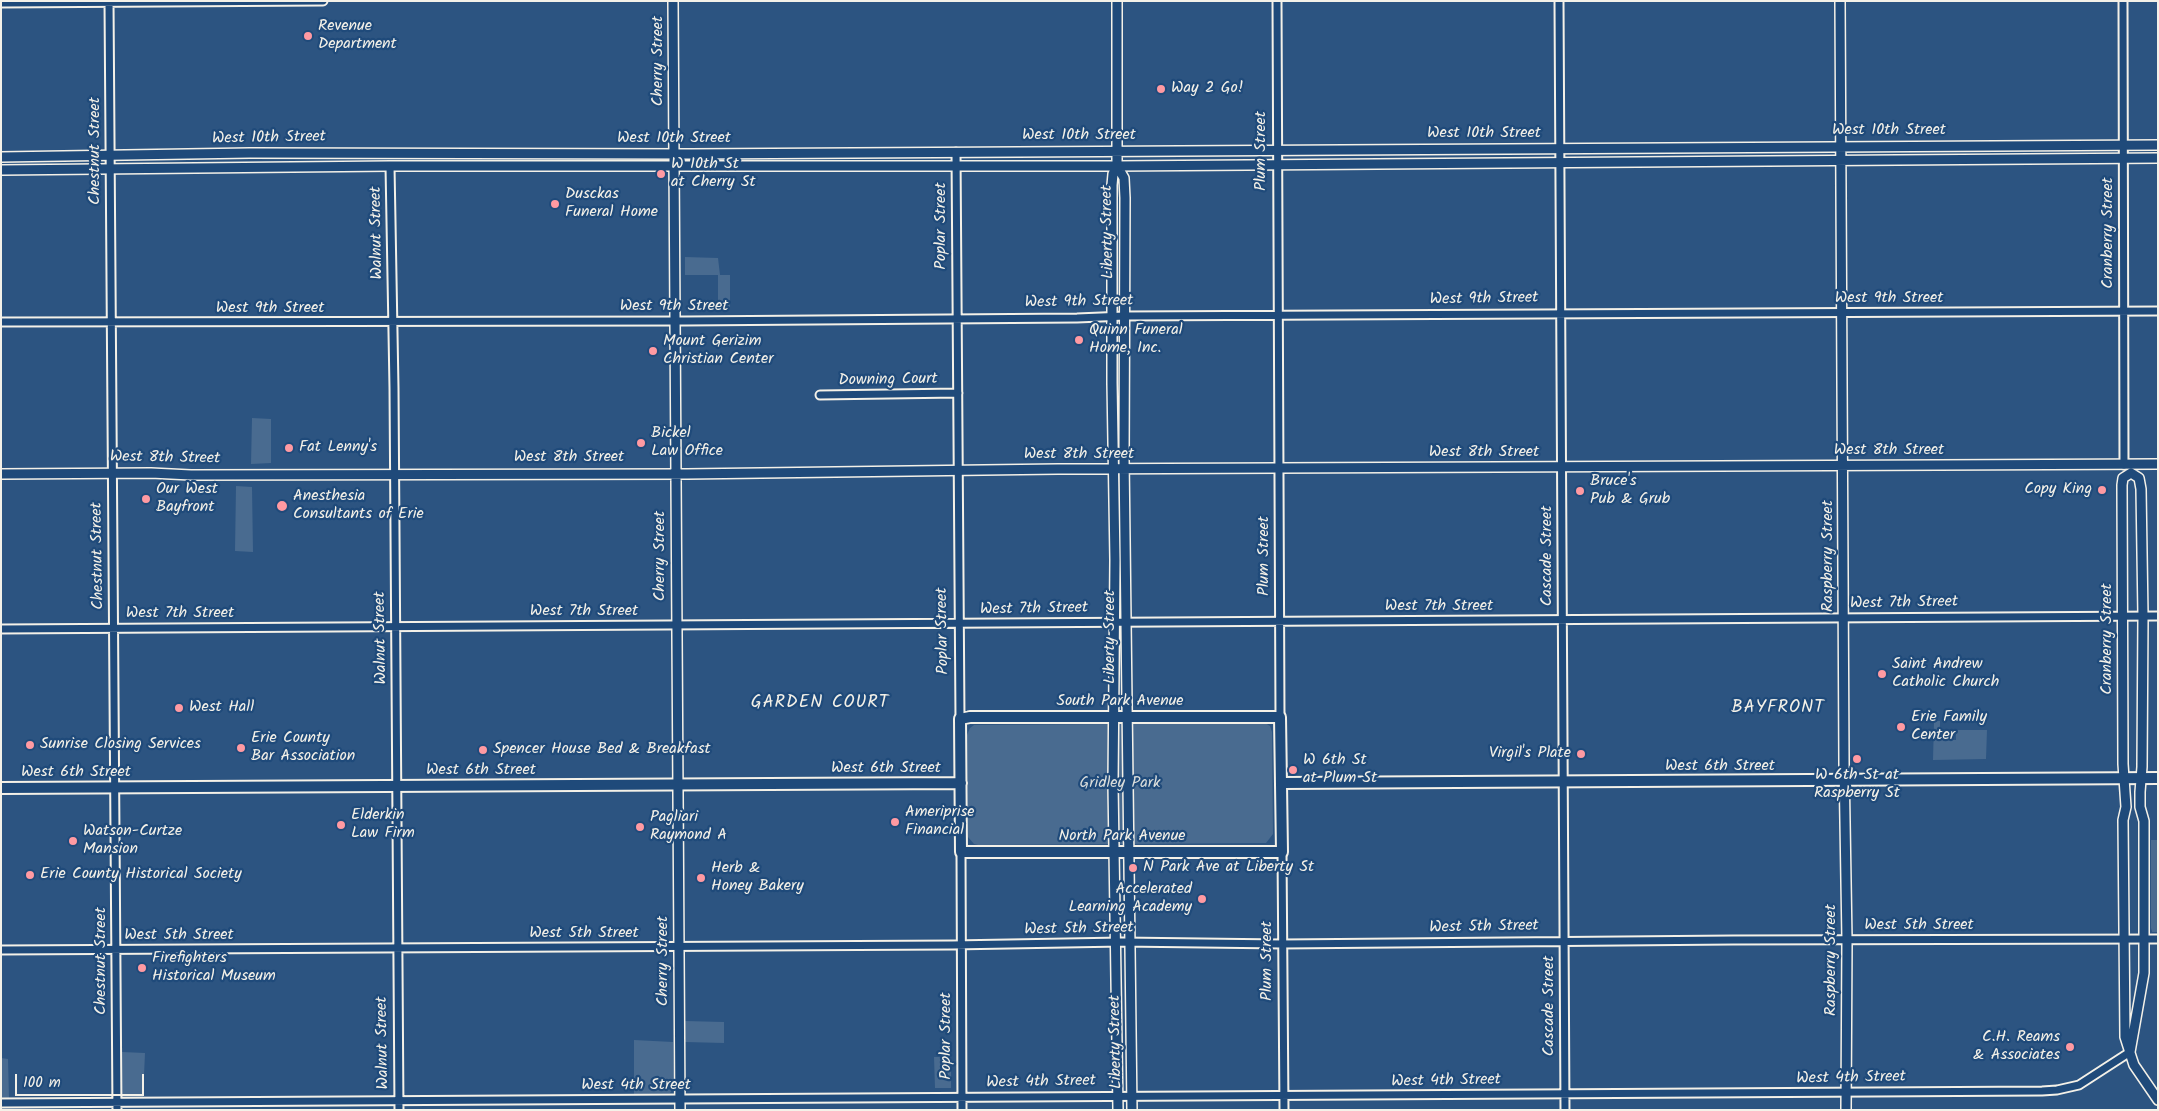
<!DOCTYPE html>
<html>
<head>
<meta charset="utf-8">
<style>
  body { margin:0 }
  #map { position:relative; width:2159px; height:1111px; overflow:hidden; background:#2c5481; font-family:Kalam,sans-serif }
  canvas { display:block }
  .frame { position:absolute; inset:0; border:2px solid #f4f1e8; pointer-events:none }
  .scale { position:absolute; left:15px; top:1074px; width:129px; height:22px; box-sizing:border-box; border:2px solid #f4f1e8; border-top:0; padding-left:6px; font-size:15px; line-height:18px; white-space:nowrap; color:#f4f1e8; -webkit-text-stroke:4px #1f4a7a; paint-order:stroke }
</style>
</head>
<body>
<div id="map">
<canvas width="2159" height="1111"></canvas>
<div class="frame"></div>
<div class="scale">100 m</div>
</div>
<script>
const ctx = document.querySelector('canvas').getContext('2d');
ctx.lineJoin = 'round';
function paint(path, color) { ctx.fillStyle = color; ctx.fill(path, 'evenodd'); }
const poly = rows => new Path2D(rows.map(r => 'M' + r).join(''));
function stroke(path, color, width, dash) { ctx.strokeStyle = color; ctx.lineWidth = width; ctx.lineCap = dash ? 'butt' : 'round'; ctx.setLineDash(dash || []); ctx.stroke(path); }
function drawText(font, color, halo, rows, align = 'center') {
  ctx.font = font + ' Kalam,sans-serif'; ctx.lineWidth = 4.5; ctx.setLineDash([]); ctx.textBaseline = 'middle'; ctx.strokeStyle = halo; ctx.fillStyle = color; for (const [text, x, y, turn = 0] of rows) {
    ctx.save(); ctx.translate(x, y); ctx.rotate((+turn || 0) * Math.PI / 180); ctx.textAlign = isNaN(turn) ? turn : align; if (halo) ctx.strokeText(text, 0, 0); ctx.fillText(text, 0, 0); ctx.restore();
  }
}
paint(poly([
  [685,257,718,258,720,275,730,275,730,307,718,307,718,275,685,275],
  [252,418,271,419,271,463,251,464],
  [236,486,252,487,253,552,235,551],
  [1934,721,1940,721,1940,739,1956,740,1956,730,1987,730,1986,759,1933,760],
  [1265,723,1270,726,1272,732,1273,834,1266,843,978,845,974,844,968,837,967,735,970,728,974,725],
  [2151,840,2158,840,2158,932,2152,932,2151,928],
  [685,1021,724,1022,724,1043,685,1042],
  [634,1040,673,1042,674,1088,670,1093,634,1094],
  [122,1052,145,1053,143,1097,122,1097],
  [934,1057,951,1057,951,1088,935,1088],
  [1,1058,8,1059,9,1098,1,1098]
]), '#496b90');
const minor = poly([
  [109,1,117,1110],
  [1277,1,1280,717],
  [1559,1,1565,1110],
  [2123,1,2124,465],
  [1,3,323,1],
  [956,152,960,719],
  [390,166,394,388,399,1110],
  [1,322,685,321,1077,318,1125,316,2158,311],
  [820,395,958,393],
  [1,629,2158,616],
  [961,852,962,1110],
  [1282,852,1284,1110],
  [1,950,952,945,1122,942,1282,944,1733,940,2158,939],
  [1,1103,2042,1091,2057,1090,2079,1085,2130,1052]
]);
const tertiary = poly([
  [673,1,680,1110],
  [1117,1,1117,166,1113,174,1112,185,1112,383,1115,560,1113,784,1118,1110],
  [1840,1,1844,763,1847,940,1846,1110],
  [1,157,250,153,691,154,2158,145],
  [1117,166,1124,178,1125,198,1124,458,1132,1110],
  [1,170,390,166,1117,166,2158,158],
  [1,474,151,473,191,475,687,474,1058,469,2158,464],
  [2130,1052,2144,973,2144,821,2140,807,2140,792,2142,767,2143,616,2141,489,2139,478,2131,473,2123,478,2122,485,2123,764,2126,807,2123,820,2125,1037,2132,1059,2134,1065,2158,1100]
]);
const secondary = poly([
  [970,717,1280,717,1282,852,961,852,960,719,970,717],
  [1282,783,2158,778],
  [1,788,961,783]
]);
stroke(minor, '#f4f1e8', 11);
stroke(tertiary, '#f4f1e8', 12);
stroke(secondary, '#f4f1e8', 14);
stroke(minor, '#1f4a7a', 7);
stroke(tertiary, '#1f4a7a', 9);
stroke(secondary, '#1f4a7a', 10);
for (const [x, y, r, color] of [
  [308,36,5,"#ff9aa2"],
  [1161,89,5,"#ff9aa2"],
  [661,174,5,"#ff9aa2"],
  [555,204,5,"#ff9aa2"],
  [1079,340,5,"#ff9aa2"],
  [653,351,5,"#ff9aa2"],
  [641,443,5,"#ff9aa2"],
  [289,448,5,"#ff9aa2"],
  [2102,490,5,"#ff9aa2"],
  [1580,491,5,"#ff9aa2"],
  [146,499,5,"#ff9aa2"],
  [282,506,6,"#ff9aa2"],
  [1882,674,5,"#ff9aa2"],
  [179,708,5,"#ff9aa2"],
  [1901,727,5,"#ff9aa2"],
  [30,745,5,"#ff9aa2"],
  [241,748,5,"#ff9aa2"],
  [483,750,5,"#ff9aa2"],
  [1581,754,5,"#ff9aa2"],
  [1857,759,5,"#ff9aa2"],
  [1293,770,5,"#ff9aa2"],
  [895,822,5,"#ff9aa2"],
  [341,825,5,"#ff9aa2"],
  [640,827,5,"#ff9aa2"],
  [73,841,5,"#ff9aa2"],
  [1133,868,5,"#ff9aa2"],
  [30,875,5,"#ff9aa2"],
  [701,878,5,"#ff9aa2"],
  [1202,899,5,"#ff9aa2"],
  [142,968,5,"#ff9aa2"],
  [2070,1047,5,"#ff9aa2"]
]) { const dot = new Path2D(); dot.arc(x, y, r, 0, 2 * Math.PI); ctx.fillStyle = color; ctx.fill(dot); stroke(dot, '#1f4a7a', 2); }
drawText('16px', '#f4f1e8', '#1f4a7a', [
  ["Revenue",318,27],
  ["Department",318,45],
  ["Way 2 Go!",1171,89],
  ["W 10th St",671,165],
  ["at Cherry St",671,183],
  ["Dusckas",565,195],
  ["Funeral Home",565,213],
  ["Quinn Funeral",1089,331],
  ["Home, Inc.",1089,349],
  ["Mount Gerizim",663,342],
  ["Christian Center",663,360],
  ["Bickel",651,434],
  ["Law Office",651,452],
  ["Fat Lenny's",299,448],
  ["Bruce's",1590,482],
  ["Pub & Grub",1590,500],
  ["Our West",156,490],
  ["Bayfront",156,508],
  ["Copy King",2092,490,"right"],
  ["Anesthesia",293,497],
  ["Consultants of Erie",293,515],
  ["Saint Andrew",1892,665],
  ["Catholic Church",1892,683],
  ["West Hall",189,708],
  ["Erie Family",1911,718],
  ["Center",1911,736],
  ["Erie County",251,739],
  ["Bar Association",251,757],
  ["Sunrise Closing Services",40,745],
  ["Spencer House Bed & Breakfast",493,750],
  ["Virgil's Plate",1571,754,"right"],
  ["W 6th St",1303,761],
  ["at Plum St",1303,779],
  ["W 6th St at",1857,776,"center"],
  ["Raspberry St",1857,794,"center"],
  ["Ameriprise",905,813],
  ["Financial",905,831],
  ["Elderkin",351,816],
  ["Law Firm",351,834],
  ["Pagliari",650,818],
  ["Raymond A",650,836],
  ["Watson-Curtze",83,832],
  ["Mansion",83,850],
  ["N Park Ave at Liberty St",1143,868],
  ["Herb &",711,869],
  ["Honey Bakery",711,887],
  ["Erie County Historical Society",40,875],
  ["Accelerated",1192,890,"right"],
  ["Learning Academy",1192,908,"right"],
  ["Firefighters",152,959],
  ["Historical Museum",152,977],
  ["C.H. Reams",2060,1038,"right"],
  ["& Associates",2060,1056,"right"]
], 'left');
drawText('16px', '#f4f1e8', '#1f4a7a', [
  ["Cherry Street",659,61,-90],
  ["West 10th Street",1889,131],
  ["West 10th Street",1484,134],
  ["West 10th Street",1079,136],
  ["West 10th Street",269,139,-1],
  ["West 10th Street",674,139],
  ["Chestnut Street",96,151,-90],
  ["Plum Street",1262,151,-90],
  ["Poplar Street",942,226,-90],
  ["Liberty Street",1109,232,-91],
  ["Walnut Street",378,233,-91],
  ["Cranberry Street",2109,233,-90],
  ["West 9th Street",1889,299],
  ["West 9th Street",1484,300,-1],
  ["West 9th Street",1079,303,-1],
  ["West 9th Street",674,307],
  ["West 9th Street",270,309],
  ["Downing Court",888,381,-1],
  ["West 8th Street",1889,451],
  ["West 8th Street",1484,453],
  ["West 8th Street",1079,455],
  ["West 8th Street",569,458],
  ["West 8th Street",165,459,1],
  ["Chestnut Street",99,556,-91],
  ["Cherry Street",661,556,-90],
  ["Plum Street",1265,556,-90],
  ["Cascade Street",1548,556,-90],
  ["Raspberry Street",1829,556,-90],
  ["West 7th Street",1904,604,-1],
  ["West 7th Street",1439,607],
  ["West 7th Street",1034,610,-1],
  ["West 7th Street",584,612],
  ["West 7th Street",180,614],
  ["Poplar Street",944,631,-91],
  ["Liberty Street",1111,637,-90],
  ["Walnut Street",382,638,-91],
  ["Cranberry Street",2108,639,-90],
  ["South Park Avenue",1120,702],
  ["West 6th Street",1720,767],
  ["West 6th Street",886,769],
  ["West 6th Street",481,771],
  ["West 6th Street",76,773],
  ["North Park Avenue",1122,837],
  ["West 5th Street",1919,926],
  ["West 5th Street",1484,928,-1],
  ["West 5th Street",1079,930,-1],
  ["West 5th Street",584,934],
  ["West 5th Street",179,936],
  ["Raspberry Street",1832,960,-90],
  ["Chestnut Street",102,961,-90],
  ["Cherry Street",664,961,-90],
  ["Plum Street",1268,961,-90],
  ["Cascade Street",1550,1006,-90],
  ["Poplar Street",947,1036,-90],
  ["Liberty Street",1117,1042,-91],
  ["Walnut Street",384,1043,-91],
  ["West 4th Street",1851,1079,-1],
  ["West 4th Street",1446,1082,-1],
  ["West 4th Street",1041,1083,-1],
  ["West 4th Street",636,1086]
]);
drawText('16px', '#dadddb', '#1f4a7a', [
  ["Gridley Park",1120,784]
]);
ctx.letterSpacing = '1px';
drawText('18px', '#f4f1e8', '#1f4a7a', [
  ["GARDEN COURT",820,704],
  ["BAYFRONT",1778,709]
]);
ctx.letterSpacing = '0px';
</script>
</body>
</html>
